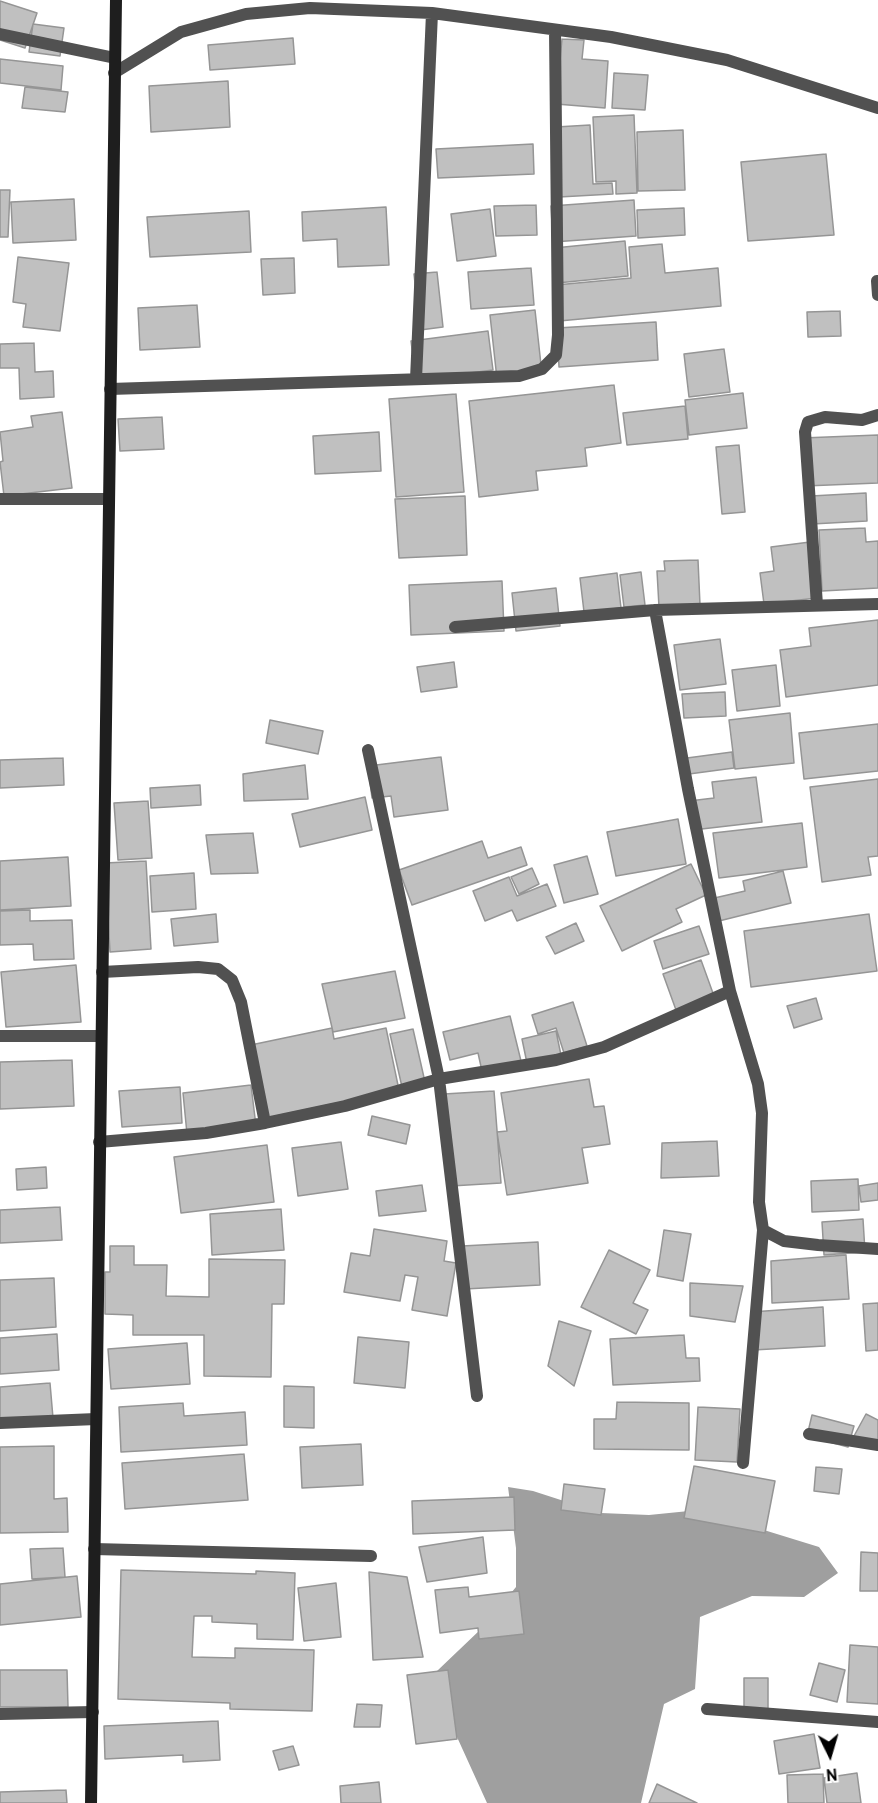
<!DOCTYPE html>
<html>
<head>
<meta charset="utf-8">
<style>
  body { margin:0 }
  #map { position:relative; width:878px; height:1803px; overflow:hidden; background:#fff; font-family:Overpass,sans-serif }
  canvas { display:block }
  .north { position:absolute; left:800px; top:1725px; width:60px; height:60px; -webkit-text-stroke:4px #fff; paint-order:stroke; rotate:175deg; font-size:16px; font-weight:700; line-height:24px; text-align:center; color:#000 }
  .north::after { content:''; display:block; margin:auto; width:21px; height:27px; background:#000; clip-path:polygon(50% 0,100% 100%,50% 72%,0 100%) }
</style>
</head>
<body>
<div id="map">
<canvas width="878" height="1803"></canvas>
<div class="north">N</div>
</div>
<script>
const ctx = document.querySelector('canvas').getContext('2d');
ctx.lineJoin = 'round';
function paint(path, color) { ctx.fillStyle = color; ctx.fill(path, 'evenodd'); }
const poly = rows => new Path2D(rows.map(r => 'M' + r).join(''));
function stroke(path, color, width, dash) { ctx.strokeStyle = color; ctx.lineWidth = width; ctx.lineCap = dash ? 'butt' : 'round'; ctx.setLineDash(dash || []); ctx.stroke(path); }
paint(poly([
  [508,1487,533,1491,601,1513,649,1515,699,1510,819,1547,838,1573,804,1597,752,1596,700,1617,695,1689,664,1704,641,1803,487,1803,447,1715,437,1671,481,1629,516,1587,516,1548]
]), '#9f9f9f');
const building = poly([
  [0,1,37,13,25,48,0,40,0,1],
  [33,24,64,28,60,56,29,52,33,24],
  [293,38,295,64,210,70,208,45,293,38],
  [562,39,584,40,582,59,608,61,605,108,556,104,562,39],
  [0,59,63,66,61,90,0,83,0,59],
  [614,73,648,75,645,110,612,108,614,73],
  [228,81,230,127,151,132,149,86,228,81],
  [25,87,68,92,65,112,22,108,25,87],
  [634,115,637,193,616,194,616,181,596,182,593,117,634,115],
  [590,125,593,184,612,183,613,194,559,197,556,127,590,125],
  [683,130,685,190,638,191,637,132,683,130],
  [533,144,534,174,438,178,436,149,533,144],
  [826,154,834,235,748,241,741,162,826,154],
  [0,190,10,190,8,237,0,237,0,190],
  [74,199,76,240,13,243,11,202,74,199],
  [634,200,636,236,553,242,551,206,634,200],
  [536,205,537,235,496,236,494,206,536,205],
  [386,207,389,265,338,267,337,239,303,241,302,212,386,207],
  [684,208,685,235,638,238,637,210,684,208],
  [490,209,496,256,457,261,451,214,490,209],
  [249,211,251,252,150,257,147,217,249,211],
  [625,241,628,276,557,283,554,248,625,241],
  [662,244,665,273,718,268,721,306,559,321,556,285,631,278,629,247,662,244],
  [18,257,69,263,60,331,23,327,26,304,13,302,18,257],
  [294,258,295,293,263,295,261,259,294,258],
  [531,268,534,305,471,309,468,272,531,268],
  [437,272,443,327,420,330,414,274,437,272],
  [197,305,200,347,140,350,138,308,197,305],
  [535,310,542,374,497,379,490,315,535,310],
  [840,311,841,336,808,337,807,312,840,311],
  [656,322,658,360,559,367,557,328,656,322],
  [488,331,493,370,416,380,411,341,488,331],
  [34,343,35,372,53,371,54,397,20,399,19,368,0,368,0,344,34,343],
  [724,349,730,392,689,397,684,354,724,349],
  [614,385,621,443,585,448,587,466,536,471,538,490,479,497,469,401,614,385],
  [743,393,747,428,689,435,685,400,743,393],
  [456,394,464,492,396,497,389,399,456,394],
  [685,406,688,439,627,445,623,413,685,406],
  [62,412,72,488,4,496,0,462,3,461,0,432,33,427,31,416,62,412],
  [162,417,164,449,120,451,118,419,162,417],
  [379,432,381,471,315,474,313,436,379,432],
  [878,435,878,483,805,486,802,438,878,435],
  [739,445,745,512,722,514,716,447,739,445],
  [866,493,867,521,812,524,811,496,866,493],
  [465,496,467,555,399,558,395,499,465,496],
  [865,528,866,542,878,541,878,588,822,591,819,530,865,528],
  [810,542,817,598,764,604,760,573,774,571,771,547,810,542],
  [698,560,700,605,659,607,657,571,665,571,664,561,698,560],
  [641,572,645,605,624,607,620,575,641,572],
  [617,573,621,608,584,612,580,578,617,573],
  [502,581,504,631,411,635,409,585,502,581],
  [556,588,560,626,516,631,512,593,556,588],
  [878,620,878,685,786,697,780,650,811,646,809,628,878,620],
  [720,639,726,684,680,690,674,645,720,639],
  [454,662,457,687,421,692,417,667,454,662],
  [776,665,780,706,737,711,732,670,776,665],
  [725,692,726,716,684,718,682,694,725,692],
  [790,713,794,763,735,769,729,720,790,713],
  [270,720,323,731,318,754,266,743,270,720],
  [878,724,878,771,804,779,799,733,878,724],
  [732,752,734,768,689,774,687,758,732,752],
  [441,757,448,810,394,817,391,796,372,798,368,766,441,757],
  [63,758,64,785,0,788,0,760,63,758],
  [305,765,308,799,244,801,243,774,305,765],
  [756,777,762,822,693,830,689,801,714,798,712,782,756,777],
  [878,779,878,856,868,857,871,875,822,882,810,787,878,779],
  [200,785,201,805,151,808,150,788,200,785],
  [365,797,372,830,300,847,292,814,365,797],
  [148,801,152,858,118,860,114,803,148,801],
  [678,819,686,864,616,876,607,832,678,819],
  [802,823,807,867,719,878,713,833,802,823],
  [253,833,258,873,211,874,206,835,253,833],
  [482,841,488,858,521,847,527,865,412,905,399,870,482,841],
  [587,856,598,894,564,903,554,865,587,856],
  [68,857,71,906,0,910,0,861,68,857],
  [146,861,151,949,110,952,105,863,146,861],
  [691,864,706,895,676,909,682,922,622,951,600,906,691,864],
  [532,868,539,884,519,894,511,877,532,868],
  [783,871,791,903,715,922,710,899,745,891,743,881,783,871],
  [194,873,196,909,152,912,150,876,194,873],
  [509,877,517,896,547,884,556,906,517,921,512,910,485,921,473,891,509,877],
  [30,910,30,921,72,920,74,959,34,960,33,944,0,945,0,911,30,910],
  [216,914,218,942,174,946,171,919,216,914],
  [869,914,877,971,751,987,744,931,869,914],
  [576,923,584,941,555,954,546,937,576,923],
  [699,926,709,954,663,969,654,941,699,926],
  [701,960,714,996,676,1010,663,974,701,960],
  [76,965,81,1022,6,1027,1,972,76,965],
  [395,971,405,1018,333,1032,322,984,395,971],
  [816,998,822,1019,794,1028,787,1006,816,998],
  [573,1002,587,1046,564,1053,556,1028,538,1034,532,1015,573,1002],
  [510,1016,521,1061,482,1071,478,1053,450,1060,443,1032,510,1016],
  [332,1028,334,1039,386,1028,399,1090,262,1119,246,1046,332,1028],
  [413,1029,425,1082,402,1087,390,1034,413,1029],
  [556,1031,562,1060,528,1068,522,1039,556,1031],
  [72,1060,74,1106,0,1109,0,1062,72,1060],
  [589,1079,594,1107,604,1106,610,1144,582,1148,588,1183,507,1195,497,1132,507,1131,501,1093,589,1079],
  [251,1085,256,1126,187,1134,183,1093,251,1085],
  [180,1087,182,1123,122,1127,119,1091,180,1087],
  [494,1091,501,1183,451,1186,444,1094,494,1091],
  [372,1116,410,1125,406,1144,368,1135,372,1116],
  [717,1141,719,1176,661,1178,662,1143,717,1141],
  [341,1142,348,1189,298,1196,292,1148,341,1142],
  [267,1145,274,1202,181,1213,174,1157,267,1145],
  [46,1167,47,1188,17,1190,16,1169,46,1167],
  [858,1179,859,1210,812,1212,811,1181,858,1179],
  [878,1183,878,1200,861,1202,859,1186,878,1183],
  [422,1185,426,1211,379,1216,376,1191,422,1185],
  [60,1207,62,1240,0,1243,0,1210,60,1207],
  [281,1209,284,1250,212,1255,210,1214,281,1209],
  [863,1219,865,1252,824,1255,822,1222,863,1219],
  [374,1229,447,1241,444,1261,456,1263,447,1316,412,1310,418,1277,405,1275,400,1301,344,1292,351,1253,370,1256,374,1229],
  [664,1230,691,1234,683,1281,657,1276,664,1230],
  [538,1242,540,1285,465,1289,462,1246,538,1242],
  [110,1246,134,1246,134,1265,167,1265,166,1296,209,1297,209,1259,285,1260,284,1304,272,1304,271,1377,204,1376,204,1335,133,1335,133,1315,105,1314,105,1272,110,1272,110,1246],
  [609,1250,650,1270,633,1303,648,1310,636,1334,581,1307,609,1250],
  [846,1255,849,1299,772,1303,771,1261,846,1255],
  [54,1278,56,1327,0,1331,0,1280,54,1278],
  [690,1283,743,1286,735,1322,690,1316,690,1283],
  [878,1303,878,1350,866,1351,863,1304,878,1303],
  [823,1307,825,1346,753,1350,751,1312,823,1307],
  [559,1321,591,1331,574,1386,548,1366,559,1321],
  [57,1334,59,1370,0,1374,0,1338,57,1334],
  [684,1335,686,1358,699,1358,700,1381,613,1385,610,1339,684,1335],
  [358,1337,409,1342,405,1388,354,1383,358,1337],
  [187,1343,190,1384,111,1389,108,1349,187,1343],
  [50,1383,53,1418,0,1422,0,1387,50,1383],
  [284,1386,314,1387,314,1428,284,1427,284,1386],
  [617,1402,689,1403,689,1450,594,1449,594,1419,616,1419,617,1402],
  [183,1403,184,1416,245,1412,247,1445,121,1452,119,1407,183,1403],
  [698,1407,740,1409,737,1462,695,1460,698,1407],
  [866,1414,878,1420,878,1448,854,1436,866,1414],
  [812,1415,854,1426,848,1447,807,1436,812,1415],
  [361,1444,363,1485,302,1488,300,1447,361,1444],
  [54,1446,54,1499,67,1498,68,1532,0,1533,0,1447,54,1446],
  [244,1454,248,1500,125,1509,122,1463,244,1454],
  [694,1466,775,1481,765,1533,684,1518,694,1466],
  [816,1467,842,1469,839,1494,814,1491,816,1467],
  [564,1484,605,1489,601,1515,561,1510,564,1484],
  [514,1497,515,1530,413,1534,412,1501,514,1497],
  [483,1537,487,1573,427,1582,419,1547,483,1537],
  [63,1548,65,1577,32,1579,30,1549,63,1548],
  [861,1552,878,1553,878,1591,860,1591,861,1552],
  [121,1570,256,1574,256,1571,295,1573,293,1640,257,1639,257,1624,212,1622,212,1616,194,1616,192,1657,235,1658,235,1648,314,1650,312,1711,230,1709,230,1703,118,1699,121,1570],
  [369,1572,407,1577,423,1657,373,1660,369,1572],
  [77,1576,81,1617,0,1625,0,1584,77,1576],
  [336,1583,341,1637,304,1641,298,1588,336,1583],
  [468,1587,469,1597,519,1591,524,1634,479,1639,478,1628,440,1633,435,1590,468,1587],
  [850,1645,878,1647,878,1704,847,1702,850,1645],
  [819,1663,845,1670,837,1702,810,1695,819,1663],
  [0,1670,67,1670,68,1707,0,1707,0,1670],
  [448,1670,457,1739,416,1744,407,1675,448,1670],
  [744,1678,768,1678,768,1714,744,1715,744,1678],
  [357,1704,382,1705,380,1727,354,1727,357,1704],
  [218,1721,220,1760,183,1762,183,1755,105,1759,104,1726,218,1721],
  [814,1734,820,1768,779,1774,774,1741,814,1734],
  [293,1746,299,1765,279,1770,273,1751,293,1746],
  [857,1773,861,1803,827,1803,824,1778,857,1773],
  [823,1774,824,1803,788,1803,787,1775,823,1774],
  [379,1782,381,1803,341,1803,340,1786,379,1782],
  [657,1784,697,1803,649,1803,657,1784],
  [66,1790,67,1803,0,1803,0,1792,66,1790]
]);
paint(building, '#c0c0c0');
stroke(building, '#959595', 1.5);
stroke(poly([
  [0,34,115,58],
  [114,73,181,32,246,14,310,8,432,13,611,37,727,60,878,108],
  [877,281,878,295],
  [416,379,432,13],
  [110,389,519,376,542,369,556,355,558,335,555,30],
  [0,499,109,499],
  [817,605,805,432,808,422,825,417,862,420,878,415],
  [655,610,688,789,730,991,758,1084,762,1113,759,1202,763,1230,784,1241,818,1245,878,1249],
  [455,627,655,610,878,604],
  [368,750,439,1079,477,1396],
  [102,972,198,967,218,969,232,980,241,1002,265,1123],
  [0,1036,101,1036],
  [99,1142,206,1133,265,1123,345,1106,439,1079,556,1060,604,1047,730,991],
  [0,1423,96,1419],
  [809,1434,878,1445],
  [743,1463,763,1230],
  [94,1549,371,1556],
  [707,1709,878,1722],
  [0,1714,93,1712]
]), '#515151', 12);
stroke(poly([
  [91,1803,116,0]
]), '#1e1e1e', 12);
</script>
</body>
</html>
